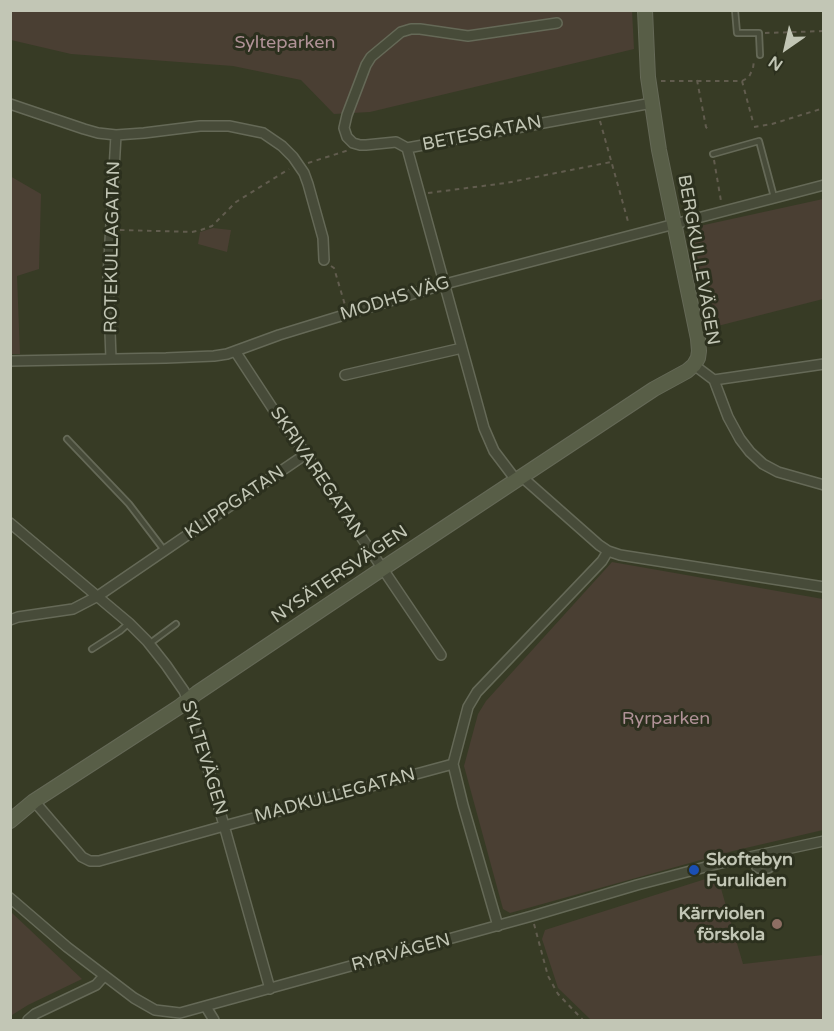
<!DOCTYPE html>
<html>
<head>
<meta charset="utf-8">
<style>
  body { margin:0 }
  #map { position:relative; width:834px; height:1031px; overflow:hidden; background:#373b25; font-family:"Varela Round",sans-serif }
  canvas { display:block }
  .frame { position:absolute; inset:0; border:12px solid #c2c6b5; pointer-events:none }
  .north { position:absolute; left:756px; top:18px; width:60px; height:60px; -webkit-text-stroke:4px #2c301e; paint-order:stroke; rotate:214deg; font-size:16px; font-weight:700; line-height:24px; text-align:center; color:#c2c6b5 }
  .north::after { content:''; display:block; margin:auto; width:21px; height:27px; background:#c2c6b5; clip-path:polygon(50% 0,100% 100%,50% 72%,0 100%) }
</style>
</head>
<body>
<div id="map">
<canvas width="834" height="1031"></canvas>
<div class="frame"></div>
<div class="north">N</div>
</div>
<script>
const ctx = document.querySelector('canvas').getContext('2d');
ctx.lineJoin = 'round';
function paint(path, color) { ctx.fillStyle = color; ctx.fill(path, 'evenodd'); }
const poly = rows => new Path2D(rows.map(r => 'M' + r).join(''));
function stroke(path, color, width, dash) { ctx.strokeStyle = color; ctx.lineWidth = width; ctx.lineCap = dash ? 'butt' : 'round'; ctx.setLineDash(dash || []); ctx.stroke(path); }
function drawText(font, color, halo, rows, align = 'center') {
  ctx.font = font + ' "Varela Round",sans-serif'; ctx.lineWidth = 6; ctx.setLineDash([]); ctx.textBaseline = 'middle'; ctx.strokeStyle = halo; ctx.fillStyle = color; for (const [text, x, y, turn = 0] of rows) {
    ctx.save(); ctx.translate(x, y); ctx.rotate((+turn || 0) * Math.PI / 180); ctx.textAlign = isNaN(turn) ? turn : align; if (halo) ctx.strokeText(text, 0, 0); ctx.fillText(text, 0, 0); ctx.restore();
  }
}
paint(poly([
  [11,10,632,10,634,49,370,112,334,114,301,80,233,66,71,54,11,40],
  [10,176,41,194,39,269,17,276,20,354,11,354],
  [823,199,823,299,710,328,688,238,690,232,695,227],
  [213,228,231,230,227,252,198,244,200,232],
  [612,562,823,599,823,830,733,851,510,913,503,909,464,766,478,714,486,701],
  [718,875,722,892,743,964,823,955,823,1020,591,1020,558,988,542,939,545,930],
  [11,912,82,979,28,1005,12,1015,10,1014]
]), '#4a3f33');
const lane = poly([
  [735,10,737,33,759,33,760,55],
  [713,154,759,141,774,197],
  [67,439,129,504,164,550],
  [149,644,176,624],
  [92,649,120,631,129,623],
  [751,857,755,868,758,870,763,871,769,870,773,867,774,858,772,853]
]);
const street = poly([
  [557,23,468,36,420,29,411,29,401,32,371,57,366,65,347,115,344,128,347,137,353,143,360,145,366,145,396,142,407,148,652,103],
  [10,104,84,129,98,133,116,135,144,133,200,126,229,126,263,133,282,146,293,157,304,173,308,184,323,238,324,260],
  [407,148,484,428,494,451,516,480],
  [235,351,275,412,306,454,345,513,441,655],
  [111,359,108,277,116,135],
  [10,361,166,358,214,356,227,354,279,335,445,284,824,185],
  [694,365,714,380,728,417,740,439,750,452,763,464,778,472,824,485],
  [345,375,462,348],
  [714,380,824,364],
  [522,477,599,545,608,551,620,555,824,587],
  [10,523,129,623,147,641,166,665,184,691,191,708,270,989],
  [10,620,18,617,73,609,98,596,306,454],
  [34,801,82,857,90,861,99,861,224,826,453,764],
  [10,898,67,947,134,998,155,1010,180,1013,532,916,637,885,717,864,824,841],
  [498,926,463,805,453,764,468,707,477,692,602,561,608,551],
  [206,1007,214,1020],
  [28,1020,35,1014,96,985,104,976]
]);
const secondary = poly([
  [10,821,34,801,179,707,197,693,382,569,654,389,687,371,694,365,698,358,699,351,698,339,659,150,648,77,645,10]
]);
stroke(lane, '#656957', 8);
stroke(street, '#656957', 12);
stroke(secondary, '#656957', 16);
stroke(poly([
  [765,33,824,31],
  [697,80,706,127,709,131],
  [661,81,742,81,749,77,753,68,754,61],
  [742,81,753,122],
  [600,121,629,225],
  [754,127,772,124,824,108],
  [714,160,721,201],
  [308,163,349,150],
  [428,193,506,183,611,162],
  [120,230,192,232,201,230,212,226,236,202,289,169],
  [331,266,334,268,345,305],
  [534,924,548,976,558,994,583,1020]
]), '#615c4e', 2, [4.5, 4.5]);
stroke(lane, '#474b39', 4.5);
stroke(street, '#474b39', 9);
stroke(secondary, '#585e47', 14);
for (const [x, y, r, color] of [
  [694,870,6,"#1a4fb4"],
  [777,924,6,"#8d6e63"]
]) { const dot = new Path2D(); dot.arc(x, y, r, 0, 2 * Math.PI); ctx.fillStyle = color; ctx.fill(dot); stroke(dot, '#2c301e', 2); }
drawText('18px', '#b09297', '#2c301e', [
  ["Sylteparken",285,43],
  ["Ryrparken",666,719]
]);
drawText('18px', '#c2c6b5', '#2c301e', [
  ["BETESGATAN",482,134,-11],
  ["ROTEKULLAGATAN",113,247,-89],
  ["BERGKULLEVÄGEN",698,260,80],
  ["MODHS VÄG",395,299,-17],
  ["SKRIVAREGATAN",317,473,56],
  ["KLIPPGATAN",235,503,-34],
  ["NYSÄTERSVÄGEN",340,575,-34],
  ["SYLTEVÄGEN",204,758,73],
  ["MADKULLEGATAN",335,796,-15],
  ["RYRVÄGEN",401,953,-15]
]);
drawText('bold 18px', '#c2c6b5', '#2c301e', [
  ["Skoftebyn",706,860],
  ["Furuliden",706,881],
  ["Kärrviolen",765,914,"right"],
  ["förskola",765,935,"right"]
], 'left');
</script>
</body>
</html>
